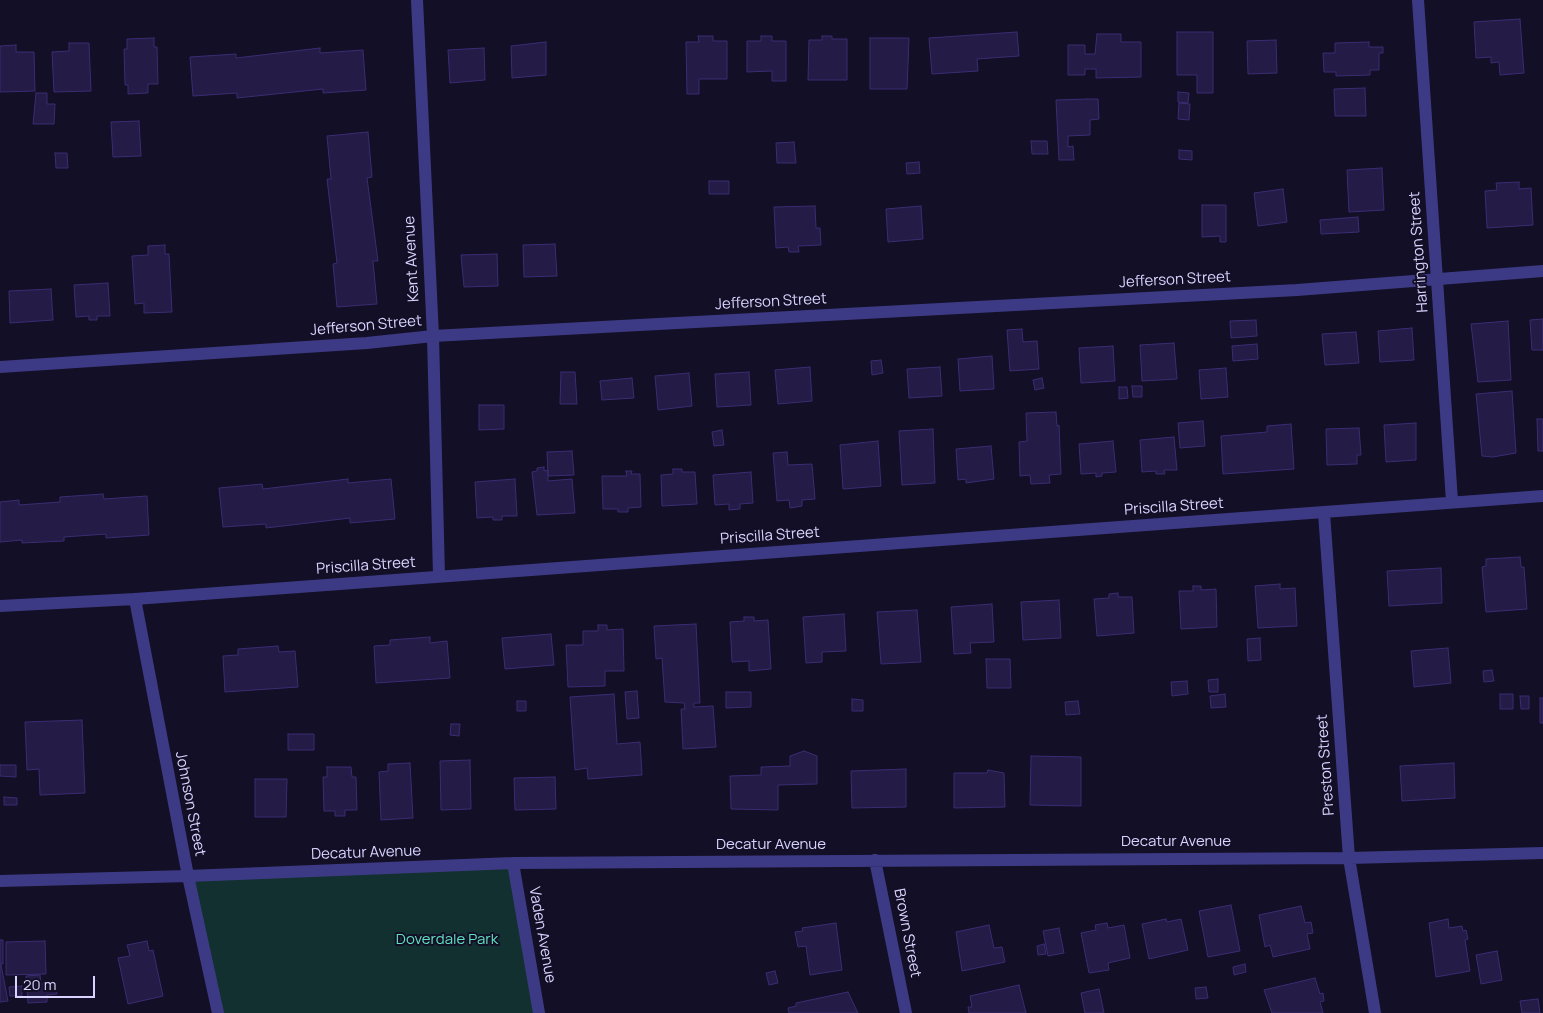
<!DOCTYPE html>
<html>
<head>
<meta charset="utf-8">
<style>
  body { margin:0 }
  #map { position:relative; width:1543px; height:1013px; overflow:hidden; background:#130f26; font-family:Manrope,sans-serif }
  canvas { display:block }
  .scale { position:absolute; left:15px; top:976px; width:80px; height:22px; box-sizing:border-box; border:2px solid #d9d4ff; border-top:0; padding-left:6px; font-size:15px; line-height:18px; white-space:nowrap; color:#d9d4ff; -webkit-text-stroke:4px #130f26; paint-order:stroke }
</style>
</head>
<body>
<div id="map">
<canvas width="1543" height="1013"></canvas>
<div class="scale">20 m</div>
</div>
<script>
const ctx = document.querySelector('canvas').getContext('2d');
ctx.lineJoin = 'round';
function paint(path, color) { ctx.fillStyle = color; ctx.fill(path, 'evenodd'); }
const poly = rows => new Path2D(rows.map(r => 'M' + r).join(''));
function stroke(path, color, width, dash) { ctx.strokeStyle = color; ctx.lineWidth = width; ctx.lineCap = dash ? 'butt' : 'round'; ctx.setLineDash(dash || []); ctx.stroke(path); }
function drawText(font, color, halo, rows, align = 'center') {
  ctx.font = font + ' Manrope,sans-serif'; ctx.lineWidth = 4; ctx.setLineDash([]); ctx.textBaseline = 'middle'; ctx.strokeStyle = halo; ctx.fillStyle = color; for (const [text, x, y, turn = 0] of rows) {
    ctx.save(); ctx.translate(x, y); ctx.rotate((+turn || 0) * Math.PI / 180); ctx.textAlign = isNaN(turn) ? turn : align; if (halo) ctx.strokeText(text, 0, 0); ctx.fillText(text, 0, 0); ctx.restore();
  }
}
paint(poly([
  [513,863,539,1013,217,1013,188,876]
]), '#12302f');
const building = poly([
  [1520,19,1524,73,1500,75,1499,62,1491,63,1491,57,1476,58,1474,22,1520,19],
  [1017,32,1019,56,977,59,978,71,932,74,929,38,1017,32],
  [1177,32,1213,32,1213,93,1197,93,1197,75,1177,75,1177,32],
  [1097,34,1121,34,1121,42,1141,42,1141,77,1096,78,1096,69,1085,69,1085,75,1068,75,1068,45,1085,45,1085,54,1095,54,1097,34],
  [698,36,713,36,713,41,727,41,727,79,699,79,699,94,687,94,686,42,699,42,698,36],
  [761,36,772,36,772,41,786,41,786,81,772,81,772,71,747,72,747,41,761,41,761,36],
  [822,36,832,36,832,39,847,39,847,80,808,80,809,40,822,40,822,36],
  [154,38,154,47,157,47,158,84,148,84,148,93,128,94,128,85,125,85,124,49,127,49,127,39,154,38],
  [870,38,909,38,907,89,870,89,870,38],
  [1276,40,1277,73,1248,74,1247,41,1276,40],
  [546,42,546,75,512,78,511,46,546,42],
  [1369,42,1369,47,1383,47,1383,53,1379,53,1379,70,1370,70,1370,75,1336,76,1336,72,1324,72,1323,53,1335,53,1335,43,1369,42],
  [69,43,89,43,91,91,54,92,52,52,69,51,69,43],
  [16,45,16,52,34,52,35,91,0,92,0,46,16,45],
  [320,48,320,53,363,50,366,90,323,93,323,89,237,98,237,93,193,96,190,57,236,54,236,58,320,48],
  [484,48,485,80,450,83,448,50,484,48],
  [1365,88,1366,116,1335,116,1334,89,1365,88],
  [1178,92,1189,93,1188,103,1178,102,1178,92],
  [36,93,47,93,47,104,55,104,54,124,33,124,36,93],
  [1087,99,1098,99,1099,119,1090,120,1090,135,1068,136,1068,147,1073,146,1074,160,1059,160,1056,100,1087,99],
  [1179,103,1190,104,1189,120,1178,119,1179,103],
  [139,121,141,156,113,157,111,122,139,121],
  [368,132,372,177,367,178,378,261,373,261,377,304,337,307,333,264,337,263,327,179,331,179,327,136,368,132],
  [1031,141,1047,141,1048,154,1032,154,1031,141],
  [794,142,796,163,777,163,776,143,794,142],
  [1179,150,1192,151,1192,160,1179,159,1179,150],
  [55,153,67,153,68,168,56,168,55,153],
  [919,162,920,173,907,174,906,163,919,162],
  [1382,168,1384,210,1349,212,1347,170,1382,168],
  [709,181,729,181,729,194,709,194,709,181],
  [1519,182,1519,189,1531,188,1533,225,1487,228,1485,191,1497,190,1496,183,1519,182],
  [1283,189,1287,222,1258,226,1254,193,1283,189],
  [1202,205,1226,205,1226,242,1220,242,1220,236,1202,237,1202,205],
  [815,206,816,228,820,228,821,245,798,246,799,252,789,252,788,247,776,248,774,207,815,206],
  [921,206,923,239,888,242,886,209,921,206],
  [1358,217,1359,232,1321,234,1320,220,1358,217],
  [555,244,557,276,524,277,523,245,555,244],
  [165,245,165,254,169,254,172,312,144,313,144,303,135,304,132,256,148,255,148,246,165,245],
  [497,254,498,286,464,287,461,255,497,254],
  [108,283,110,316,97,316,97,320,89,320,89,316,76,317,74,285,108,283],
  [51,289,53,320,10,323,9,291,51,289],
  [1543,319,1543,350,1532,350,1530,320,1543,319],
  [1256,320,1257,336,1231,338,1230,321,1256,320],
  [1508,321,1511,380,1478,382,1471,324,1508,321],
  [1412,328,1414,360,1380,362,1378,331,1412,328],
  [1022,329,1023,342,1037,341,1039,369,1010,371,1007,330,1022,329],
  [1356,332,1359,363,1325,365,1322,334,1356,332],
  [1174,343,1177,379,1142,381,1140,345,1174,343],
  [1257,344,1258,359,1233,361,1232,346,1257,344],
  [1113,346,1115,381,1081,383,1079,348,1113,346],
  [992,356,994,389,960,391,958,359,992,356],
  [881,360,883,373,872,375,871,361,881,360],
  [810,367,812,401,778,404,775,370,810,367],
  [940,367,942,396,909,398,907,369,940,367],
  [1226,368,1228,397,1201,399,1199,370,1226,368],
  [561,372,575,372,577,404,560,404,561,372],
  [749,372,751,405,717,407,715,374,749,372],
  [689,373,692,406,658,410,655,376,689,373],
  [632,378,634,398,602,400,600,381,632,378],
  [1042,378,1044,388,1035,390,1033,380,1042,378],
  [1132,386,1142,386,1142,397,1133,397,1132,386],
  [1119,387,1127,387,1128,398,1119,399,1119,387],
  [1512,391,1516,453,1493,457,1482,456,1476,394,1512,391],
  [479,405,504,405,504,429,479,430,479,405],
  [1056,412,1057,426,1059,425,1061,474,1049,475,1050,483,1031,484,1030,475,1020,476,1019,442,1027,441,1026,413,1056,412],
  [1537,419,1543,419,1543,451,1538,451,1537,419],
  [1203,421,1205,446,1180,448,1178,423,1203,421],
  [1416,423,1416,460,1386,462,1384,425,1416,423],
  [1291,424,1294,469,1223,474,1221,436,1267,432,1267,426,1291,424],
  [1359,428,1361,455,1357,455,1357,464,1327,465,1326,429,1359,428],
  [933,429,935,483,902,485,899,431,933,429],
  [722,430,724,445,714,446,712,432,722,430],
  [1174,437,1177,470,1164,470,1165,474,1156,474,1156,471,1142,472,1140,440,1174,437],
  [878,441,881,486,843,489,840,445,878,441],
  [1113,441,1116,472,1102,473,1102,476,1096,477,1096,473,1081,474,1079,444,1113,441],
  [991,446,994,479,966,483,966,479,958,480,956,449,991,446],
  [572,451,574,475,548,476,547,452,572,451],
  [787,452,788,465,812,464,815,499,802,500,802,506,790,508,789,500,777,501,773,453,787,452],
  [544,467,544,471,548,470,548,481,572,479,575,513,537,515,532,472,537,471,537,468,544,467],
  [673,469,682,469,682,472,695,472,697,504,662,506,661,475,673,474,673,469],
  [626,471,632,471,631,474,640,474,641,507,628,508,628,512,618,512,618,509,603,509,602,476,627,476,626,471],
  [751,472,753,503,740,504,740,509,729,510,729,504,715,505,713,475,751,472],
  [348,479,348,483,391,479,395,519,350,523,350,518,266,528,266,524,223,527,219,488,262,484,263,489,348,479],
  [515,479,517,516,502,516,502,520,493,520,493,517,477,518,475,482,515,479],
  [103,494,104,499,147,496,149,535,106,538,106,534,64,537,64,541,22,543,22,540,0,542,0,502,19,500,19,505,60,502,60,497,103,494],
  [1520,557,1521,567,1524,567,1527,609,1486,612,1482,567,1486,566,1486,559,1520,557],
  [1441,568,1442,603,1389,606,1387,571,1441,568],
  [1280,584,1280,589,1295,588,1297,626,1258,628,1255,586,1280,584],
  [1193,586,1201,586,1201,590,1216,589,1217,627,1181,629,1179,591,1193,591,1193,586],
  [1118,593,1118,597,1132,597,1134,633,1097,636,1094,599,1109,598,1109,594,1118,593],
  [1059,600,1061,638,1023,640,1021,602,1059,600],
  [992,604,994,642,970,643,971,653,954,654,951,607,992,604],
  [917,610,921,662,881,664,877,612,917,610],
  [844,614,846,651,822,652,822,662,806,663,803,617,844,614],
  [744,617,754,617,754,621,768,620,771,669,749,671,749,661,732,662,730,622,744,621,744,617],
  [696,624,700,703,694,703,694,707,713,706,716,747,683,749,681,709,685,709,684,703,665,702,662,658,656,659,654,626,696,624],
  [598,625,607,625,607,630,623,629,624,671,605,671,605,686,568,687,566,645,583,645,583,631,598,631,598,625],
  [551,634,554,665,505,669,502,638,551,634],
  [430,637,430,643,447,641,450,678,376,683,374,646,390,645,390,640,430,637],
  [1260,638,1261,660,1248,661,1247,639,1260,638],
  [278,646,279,652,295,651,298,687,225,692,223,656,238,655,238,649,278,646],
  [1448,648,1451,683,1414,687,1411,651,1448,648],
  [986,659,1010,659,1011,688,987,688,986,659],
  [1492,670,1494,681,1484,682,1483,671,1492,670],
  [1218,679,1218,692,1209,692,1208,680,1218,679],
  [1187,681,1188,694,1172,696,1171,682,1187,681],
  [637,691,639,718,627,719,625,692,637,691],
  [726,692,751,692,751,707,726,708,726,692],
  [614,694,617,744,640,742,642,775,588,779,587,768,575,770,570,697,614,694],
  [1225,694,1226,707,1211,708,1210,696,1225,694],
  [1500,694,1513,694,1513,709,1500,709,1500,694],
  [1520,696,1529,696,1529,709,1521,709,1520,696],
  [1540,698,1543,698,1543,723,1540,723,1540,698],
  [852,699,863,700,863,711,852,711,852,699],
  [517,701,526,701,526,711,517,711,517,701],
  [1078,701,1080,714,1066,715,1065,702,1078,701],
  [82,720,85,793,40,795,39,769,27,770,25,722,82,720],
  [451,724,460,724,459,736,450,735,451,724],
  [288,734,314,734,314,750,288,750,288,734],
  [804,751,817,756,817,784,778,785,778,810,731,809,730,776,761,775,761,767,790,766,790,756,804,751],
  [1031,756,1081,757,1081,806,1030,805,1031,756],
  [470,760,471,809,441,810,440,761,470,760],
  [410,763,413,818,381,820,379,772,388,771,388,764,410,763],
  [1454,763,1455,798,1402,801,1400,766,1454,763],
  [0,765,16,765,16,777,0,776,0,765],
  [327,767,351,767,352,777,356,777,357,810,345,810,345,816,335,816,335,811,324,811,323,777,327,777,327,767],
  [906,769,906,807,852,808,851,771,906,769],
  [988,770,1004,773,1005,807,954,808,954,773,987,773,988,770],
  [555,777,556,809,515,810,514,778,555,777],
  [255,779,287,779,286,817,255,817,255,779],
  [4,797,17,798,17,805,4,805,4,797],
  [1231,905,1240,951,1208,957,1199,911,1231,905],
  [1301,906,1305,923,1311,922,1313,933,1307,934,1310,949,1273,957,1270,945,1265,947,1259,915,1301,906],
  [1166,919,1167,922,1181,919,1188,950,1149,959,1142,924,1166,919],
  [1448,919,1449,928,1462,926,1463,931,1466,930,1468,939,1465,940,1470,971,1436,977,1429,923,1448,919],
  [836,923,842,970,810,975,806,946,798,947,795,932,803,931,802,928,836,923],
  [1107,923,1108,928,1124,925,1130,958,1108,963,1109,970,1089,973,1081,933,1096,930,1095,925,1107,923],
  [989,925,994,948,1002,947,1005,962,962,971,956,932,989,925],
  [1059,928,1064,953,1048,956,1043,931,1059,928],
  [0,940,3,940,3,964,0,964,0,940],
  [45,941,46,974,6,975,6,942,45,941],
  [147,941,149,951,153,950,163,996,128,1004,118,958,130,956,127,945,147,941],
  [1044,944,1046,954,1038,955,1037,946,1044,944],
  [1497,951,1502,980,1481,984,1476,955,1497,951],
  [1245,964,1246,972,1234,975,1233,967,1245,964],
  [1,965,8,1001,0,1002,0,966,1,965],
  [775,971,778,983,769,985,766,973,775,971],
  [40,975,41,984,56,983,57,994,47,995,47,1002,28,1003,26,976,40,975],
  [1315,978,1320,994,1323,993,1324,1001,1320,1002,1323,1013,1272,1013,1264,990,1315,978],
  [1019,985,1026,1013,969,1013,968,1007,972,1007,970,996,1019,985],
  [22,986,22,996,10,996,9,987,22,986],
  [1206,987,1208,998,1196,999,1195,988,1206,987],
  [1099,989,1104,1013,1085,1013,1081,993,1099,989],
  [848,992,858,1013,789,1013,788,1008,796,1006,796,1003,848,992],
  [1538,999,1540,1013,1522,1013,1520,1001,1538,999]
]);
paint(building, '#241b47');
stroke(building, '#3b2d73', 1);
stroke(poly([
  [417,0,433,336,439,576],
  [1418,0,1452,501],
  [0,367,367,343,433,336,1297,290,1543,271],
  [1324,513,1349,858,1375,1013],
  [135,599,188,876,218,1013],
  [0,606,135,599,1543,496],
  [875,860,906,1013],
  [513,863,539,1013],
  [0,881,188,876,513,863,1349,858,1543,853]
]), '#3d3a85', 12);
drawText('15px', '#d9d4ff', '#130f26', [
  ["Harrington Street",1419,252,-94],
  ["Kent Avenue",412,259,-93],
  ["Jefferson Street",1175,280,-3],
  ["Jefferson Street",771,302,-3],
  ["Jefferson Street",366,326,-5],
  ["Priscilla Street",1174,507,-4],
  ["Priscilla Street",770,536,-4],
  ["Priscilla Street",366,566,-4],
  ["Preston Street",1326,765,-94],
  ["Johnson Street",190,804,79],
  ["Decatur Avenue",1176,842],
  ["Decatur Avenue",771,845],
  ["Decatur Avenue",366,853,-2],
  ["Brown Street",907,933,79],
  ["Vaden Avenue",542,935,80]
]);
drawText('15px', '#5fe0c0', '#130f26', [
  ["Doverdale Park",447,940]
]);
</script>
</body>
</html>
